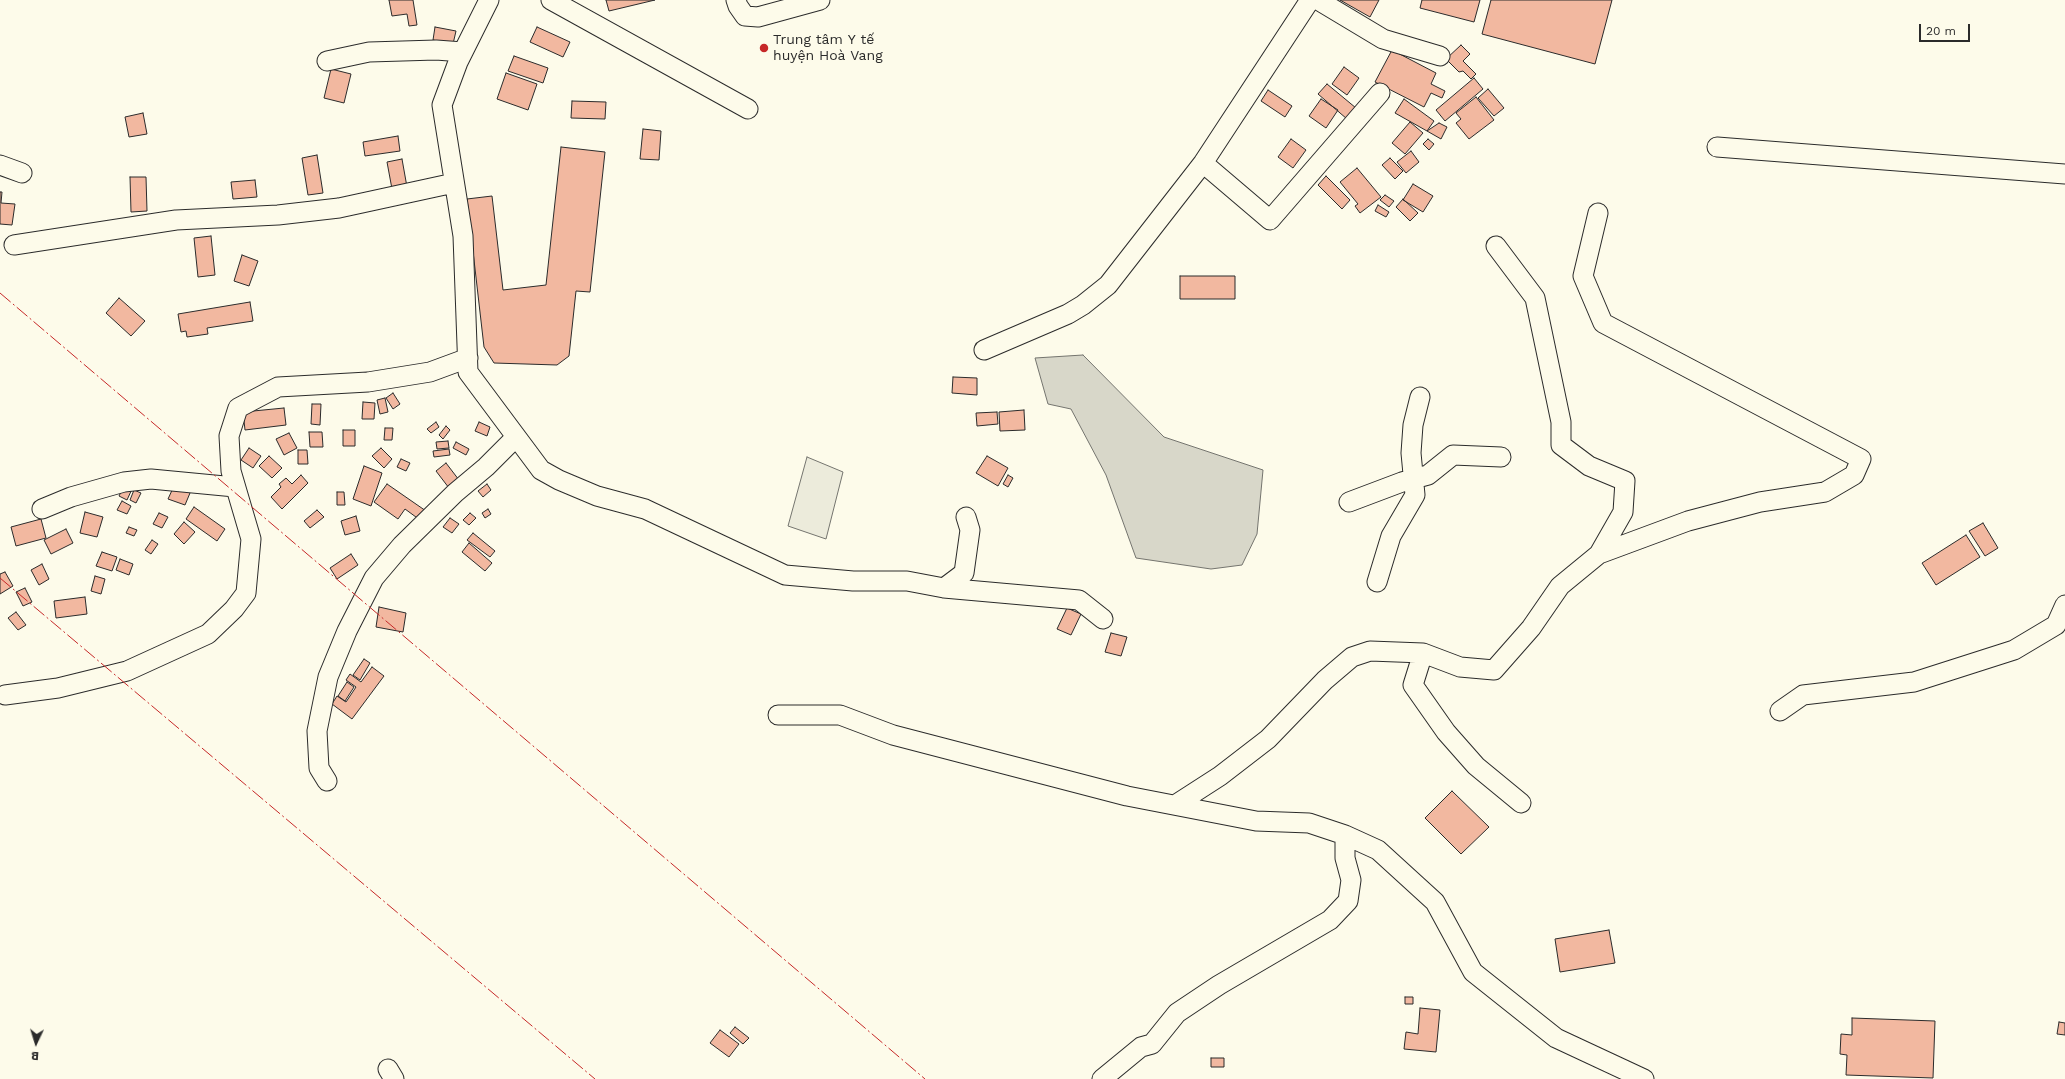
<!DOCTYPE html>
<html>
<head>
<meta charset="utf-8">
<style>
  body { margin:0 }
  #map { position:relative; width:2065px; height:1079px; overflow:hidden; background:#fdfbea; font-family:"Work Sans",sans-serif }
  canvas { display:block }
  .north { position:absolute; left:16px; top:1023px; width:40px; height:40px; -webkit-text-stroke:3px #fdfbea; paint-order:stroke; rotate:184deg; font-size:11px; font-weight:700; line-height:16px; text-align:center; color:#2b2b2b }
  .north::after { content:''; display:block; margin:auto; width:14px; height:18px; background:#2b2b2b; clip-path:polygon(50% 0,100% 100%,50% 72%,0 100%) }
  .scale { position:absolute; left:1919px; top:24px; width:51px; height:18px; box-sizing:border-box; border:2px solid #2b2b2b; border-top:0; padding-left:5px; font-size:12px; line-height:14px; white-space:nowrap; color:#2b2b2b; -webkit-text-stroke:3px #fdfbea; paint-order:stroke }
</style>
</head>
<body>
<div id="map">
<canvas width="2065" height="1079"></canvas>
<div class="north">B</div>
<div class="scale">20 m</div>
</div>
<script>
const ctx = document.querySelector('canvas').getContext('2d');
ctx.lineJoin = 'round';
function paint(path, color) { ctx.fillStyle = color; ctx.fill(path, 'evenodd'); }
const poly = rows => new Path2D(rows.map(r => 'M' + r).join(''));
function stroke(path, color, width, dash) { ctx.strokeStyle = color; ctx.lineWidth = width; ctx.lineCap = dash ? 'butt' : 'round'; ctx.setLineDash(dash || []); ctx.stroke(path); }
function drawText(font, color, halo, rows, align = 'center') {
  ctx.font = font + ' "Work Sans",sans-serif'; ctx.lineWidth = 3; ctx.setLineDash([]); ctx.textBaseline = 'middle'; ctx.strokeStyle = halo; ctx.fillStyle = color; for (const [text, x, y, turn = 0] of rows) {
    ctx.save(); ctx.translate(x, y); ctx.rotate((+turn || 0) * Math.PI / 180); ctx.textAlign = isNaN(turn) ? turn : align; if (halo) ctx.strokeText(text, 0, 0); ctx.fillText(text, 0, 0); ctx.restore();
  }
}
const green = poly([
  [807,457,843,472,826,539,788,526,807,457]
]);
paint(green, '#ecebdb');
stroke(green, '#74746e', 1);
const water = poly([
  [1083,355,1164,437,1263,470,1257,534,1242,565,1211,569,1136,558,1106,475,1071,409,1048,404,1035,358,1083,355]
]);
paint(water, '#d8d7c9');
stroke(water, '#74746e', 1);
const building = poly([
  [389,0,413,0,417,25,409,26,407,14,392,16,389,0],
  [606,0,655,0,609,11,606,0],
  [1340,0,1379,0,1370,17,1340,0],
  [1422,0,1480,0,1474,22,1420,8,1422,0],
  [1491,0,1612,0,1595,64,1482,34,1491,0],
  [435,27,456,31,453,44,433,40,435,27],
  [537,27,570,42,563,57,530,42,537,27],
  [1461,45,1470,54,1463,61,1476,74,1471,79,1463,71,1459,72,1446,59,1461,45],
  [1392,50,1436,73,1431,84,1445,91,1442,98,1431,93,1424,107,1375,82,1392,50],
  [514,56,548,68,543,83,508,71,514,56],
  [1344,67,1359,78,1347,95,1332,84,1344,67],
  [331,69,351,74,344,103,324,98,331,69],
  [506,73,537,84,528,110,497,99,506,73],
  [1474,78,1483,89,1445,121,1436,110,1474,78],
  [1327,84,1356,108,1347,119,1318,94,1327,84],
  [1488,89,1504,108,1494,116,1478,98,1488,89],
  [1268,90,1292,106,1285,117,1261,101,1268,90],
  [1476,97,1494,120,1469,139,1456,123,1461,119,1456,113,1476,97],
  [1321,99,1338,110,1326,128,1309,116,1321,99],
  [1404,99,1434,121,1427,131,1395,113,1404,99],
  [572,101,606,102,605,119,571,118,572,101],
  [143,113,147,134,129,137,125,117,143,113],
  [1410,122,1423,133,1405,154,1392,143,1410,122],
  [1439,123,1447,127,1441,139,1427,131,1439,123],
  [643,129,661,131,659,160,640,159,643,129],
  [398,136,400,151,365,156,363,142,398,136],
  [1291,139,1306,150,1293,168,1278,157,1291,139],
  [1428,139,1434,144,1429,150,1423,144,1428,139],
  [561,147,605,152,590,292,576,291,569,356,557,365,494,363,484,347,467,199,492,196,503,290,546,285,561,147],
  [1411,151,1419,162,1406,173,1397,162,1411,151],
  [317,155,323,193,308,195,302,158,317,155],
  [1390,158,1403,171,1395,179,1382,165,1390,158],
  [402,159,407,187,392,189,387,162,402,159],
  [1357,168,1381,197,1360,213,1355,206,1358,204,1340,182,1357,168],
  [1326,176,1350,200,1342,209,1318,185,1326,176],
  [130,177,146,177,147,211,131,212,130,177],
  [255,180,257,197,233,199,231,182,255,180],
  [1413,184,1433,196,1423,212,1403,200,1413,184],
  [0,192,2,192,1,203,15,204,12,225,0,224,0,192],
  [1385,195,1394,201,1389,207,1380,200,1385,195],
  [1403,199,1418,213,1410,221,1396,207,1403,199],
  [1378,205,1389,212,1386,217,1375,211,1378,205],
  [211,236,215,275,198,277,194,238,211,236],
  [242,255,258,261,249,286,234,281,242,255],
  [1180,276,1235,276,1235,299,1180,299,1180,276],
  [119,298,145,321,131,336,106,313,119,298],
  [250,302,253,321,207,328,208,334,187,337,186,331,181,332,178,314,250,302],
  [953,377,977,378,977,395,952,393,953,377],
  [393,393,400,404,393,409,386,398,393,393],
  [385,398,388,412,380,414,377,400,385,398],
  [363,402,375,403,374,419,362,419,363,402],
  [312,404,321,404,320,425,311,424,312,404],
  [284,408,286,425,245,430,243,412,284,408],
  [1024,410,1025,430,1000,431,999,412,1024,410],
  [997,412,998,424,977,426,976,413,997,412],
  [436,422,439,427,431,433,427,429,436,422],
  [479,422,490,427,487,436,475,431,479,422],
  [446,426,450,430,443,439,439,435,446,426],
  [385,428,393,428,392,440,384,440,385,428],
  [343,430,355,430,355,446,343,446,343,430],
  [309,432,322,432,323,447,310,447,309,432],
  [289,433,297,448,284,455,276,439,289,433],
  [448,441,449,448,437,449,436,442,448,441],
  [456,442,469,449,466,455,453,448,456,442],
  [249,448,261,456,253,468,241,460,249,448],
  [381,448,392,459,384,468,372,456,381,448],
  [449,449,450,455,434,457,433,451,449,449],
  [298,450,307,450,308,464,298,464,298,450],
  [269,456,282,468,272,478,259,466,269,456],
  [987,456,1008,468,998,486,976,473,987,456],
  [401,459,410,463,406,471,397,467,401,459],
  [446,463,459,480,449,488,436,471,446,463],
  [364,466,382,473,371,506,353,499,364,466],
  [301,475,308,483,282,509,271,497,281,487,279,484,286,478,292,484,301,475],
  [1008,475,1013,478,1008,487,1003,484,1008,475],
  [387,484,426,511,420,520,405,509,398,519,374,502,387,484],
  [487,484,491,490,483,497,478,491,487,484],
  [124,486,132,489,127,500,119,496,124,486],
  [174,486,190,493,185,505,168,499,174,486],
  [134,490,141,493,136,503,130,500,134,490],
  [337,492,344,492,345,505,337,505,337,492],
  [122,501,131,506,127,514,117,510,122,501],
  [194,507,225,529,217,541,186,519,194,507],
  [488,509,491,514,485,518,482,513,488,509],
  [317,510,324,517,310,528,304,521,317,510],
  [85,512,103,517,97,537,80,533,85,512],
  [159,513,168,517,162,528,153,524,159,513],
  [470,513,476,518,469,525,463,520,470,513],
  [356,516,360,531,345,535,341,521,356,516],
  [450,518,459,524,452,533,443,527,450,518],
  [41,519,46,538,16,546,11,527,41,519],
  [184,522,195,532,184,544,174,534,184,522],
  [1983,523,1998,548,1985,556,1969,531,1983,523],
  [129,527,137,530,134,536,126,533,129,527],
  [66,529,73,543,51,554,44,540,66,529],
  [473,533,495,551,490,557,467,540,473,533],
  [1966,535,1980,557,1936,585,1922,563,1966,535],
  [152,540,158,544,151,554,145,550,152,540],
  [469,543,492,563,485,571,462,552,469,543],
  [102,552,117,557,112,571,96,566,102,552],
  [351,554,358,565,337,579,330,568,351,554],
  [120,559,133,564,129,575,116,570,120,559],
  [42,564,49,579,39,585,31,570,42,564],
  [5,572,13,586,0,594,0,574,5,572],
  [95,576,105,579,101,594,91,591,95,576],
  [25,588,32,602,23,606,16,592,25,588],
  [85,597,87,614,56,618,54,601,85,597],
  [379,607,406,613,403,632,376,627,379,607],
  [1067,608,1081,614,1071,635,1057,629,1067,608],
  [16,612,26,625,18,630,8,618,16,612],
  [1111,633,1127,637,1121,656,1105,652,1111,633],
  [364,659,370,663,360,680,353,675,364,659],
  [372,667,384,676,352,719,332,704,337,696,346,702,356,687,346,680,350,674,361,682,372,667],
  [347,682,354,687,345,701,338,696,347,682],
  [1452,791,1489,827,1461,854,1425,818,1452,791],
  [1609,930,1615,963,1560,972,1555,939,1609,930],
  [1405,997,1413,997,1413,1004,1405,1004,1405,997],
  [1420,1008,1440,1010,1436,1052,1404,1049,1406,1032,1418,1034,1420,1008],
  [1852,1018,1935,1021,1933,1078,1846,1075,1847,1055,1840,1054,1841,1034,1852,1035,1852,1018],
  [2059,1022,2065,1023,2065,1035,2057,1034,2059,1022],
  [735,1027,749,1038,743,1044,730,1033,735,1027],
  [720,1030,739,1044,729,1057,710,1043,720,1030],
  [1211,1058,1224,1058,1224,1067,1211,1067,1211,1058]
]);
paint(building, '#f2b8a0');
stroke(building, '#2b2b2b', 1);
const minor = poly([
  [489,0,458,62,442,105,463,236,468,372,541,470,559,480,597,496,645,509,785,575,853,581,907,581,944,588,1079,600,1103,619],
  [551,0,748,109],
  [736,0,738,6,745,16,758,17,820,0],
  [1318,0,1383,39,1440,56],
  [327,61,369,52,436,50,463,52],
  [1717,147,2065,174],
  [1203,163,1270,220,1380,93],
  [0,165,22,173],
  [1598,213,1583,276,1603,323,1861,459,1854,475,1825,492,1760,502,1688,521,1599,554],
  [14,245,176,220,278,215,339,208,454,183],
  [984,350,1068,314,1083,305,1108,285,1203,163,1310,0],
  [1349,502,1402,482,1428,475,1453,455,1501,457],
  [42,509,71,497,124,482,151,479,235,487],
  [1377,582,1391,536,1415,495,1411,453,1413,425,1420,397],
  [944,588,964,573,970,530,966,517],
  [1423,653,1413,685,1446,732,1476,766,1521,803],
  [5,695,58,688,127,671,208,634,234,609,246,593,251,539,231,471,229,436,238,408,278,387,368,382,430,372,468,358],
  [1780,711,1803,695,1914,682,2014,650,2056,625,2065,605],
  [778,715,840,715,893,735,1127,796,1256,821,1309,823,1345,835,1378,850,1435,902,1473,972,1556,1038,1644,1079],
  [327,781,319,768,317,731,328,677,347,631,374,578,402,545,455,493,486,467,516,437],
  [1175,805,1220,776,1268,739,1325,680,1352,657,1370,651,1423,653,1460,667,1494,670,1531,628,1560,586,1599,554,1623,512,1625,481,1589,466,1561,445,1561,422,1535,298,1496,246],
  [388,1069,394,1079],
  [1102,1079,1141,1047,1152,1044,1177,1013,1219,985,1330,920,1348,901,1351,880,1345,858,1345,835]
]);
stroke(minor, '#2b2b2b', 21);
stroke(minor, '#fdfbea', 19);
stroke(poly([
  [0,293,925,1079],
  [0,578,595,1079]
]), '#c62828', 1, [14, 3, 2, 3]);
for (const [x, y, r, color] of [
  [764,48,5,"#c62828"]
]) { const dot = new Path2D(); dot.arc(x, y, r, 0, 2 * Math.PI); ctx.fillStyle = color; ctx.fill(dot); stroke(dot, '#fdfbea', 1.5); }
drawText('14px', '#2b2b2b', '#fdfbea', [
  ["Trung tâm Y tế",773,40],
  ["huyện Hoà Vang",773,56]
], 'left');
</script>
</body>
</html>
